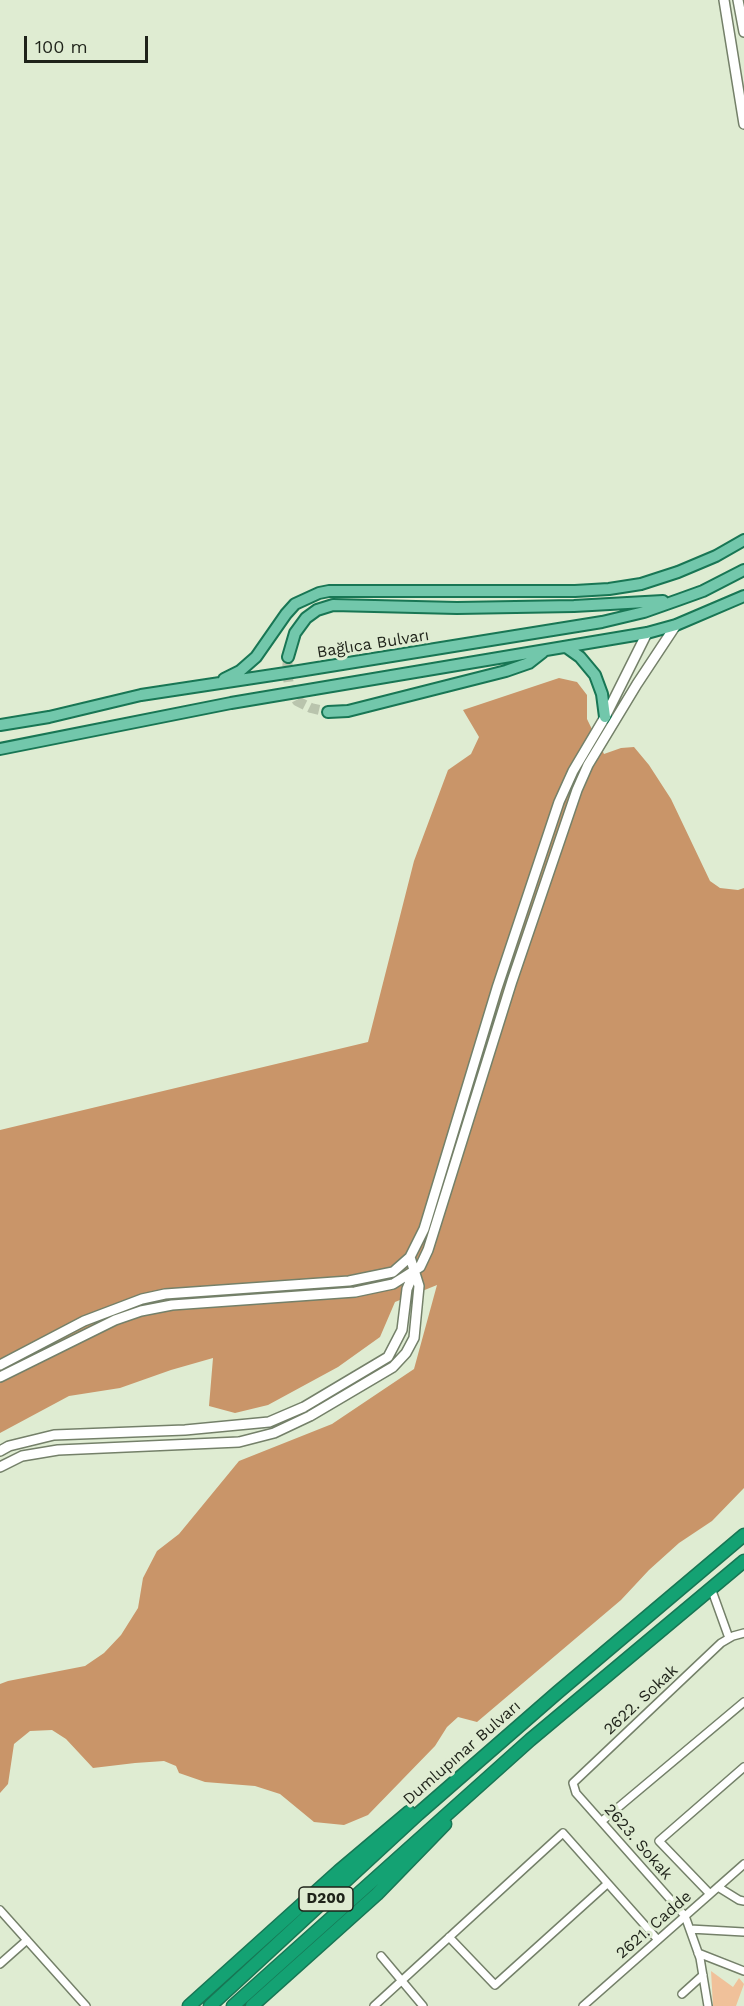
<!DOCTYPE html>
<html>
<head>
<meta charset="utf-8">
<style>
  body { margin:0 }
  #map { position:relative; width:744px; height:2006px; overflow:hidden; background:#dfecd2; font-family:"Work Sans",sans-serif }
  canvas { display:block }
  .scale { position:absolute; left:24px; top:36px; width:124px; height:27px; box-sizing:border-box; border:3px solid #1f231a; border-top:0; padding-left:8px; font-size:18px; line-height:21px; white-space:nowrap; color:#1f231a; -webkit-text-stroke:4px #dfecd2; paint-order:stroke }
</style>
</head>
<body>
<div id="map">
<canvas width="744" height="2006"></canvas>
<div class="scale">100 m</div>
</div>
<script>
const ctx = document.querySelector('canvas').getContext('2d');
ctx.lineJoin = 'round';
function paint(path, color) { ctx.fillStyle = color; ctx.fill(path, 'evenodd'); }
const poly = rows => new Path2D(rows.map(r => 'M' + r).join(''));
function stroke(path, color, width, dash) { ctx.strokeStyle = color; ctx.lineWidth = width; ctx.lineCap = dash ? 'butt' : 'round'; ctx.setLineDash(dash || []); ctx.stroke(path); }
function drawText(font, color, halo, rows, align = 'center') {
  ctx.font = font + ' "Work Sans",sans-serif'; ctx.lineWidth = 6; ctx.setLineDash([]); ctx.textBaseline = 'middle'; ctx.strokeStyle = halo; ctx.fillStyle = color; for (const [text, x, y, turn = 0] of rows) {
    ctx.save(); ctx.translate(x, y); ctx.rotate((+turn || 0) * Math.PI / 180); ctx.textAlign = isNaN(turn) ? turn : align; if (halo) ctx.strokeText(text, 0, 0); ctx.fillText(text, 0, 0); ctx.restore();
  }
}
paint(poly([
  [711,1971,733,1987,739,1978,744,1984,736,2006,713,2006]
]), '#f0c19a');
paint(poly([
  [559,678,577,682,587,695,587,719,604,754,621,748,634,747,649,765,671,799,710,881,720,888,738,890,744,888,744,1488,712,1521,679,1543,649,1570,621,1600,477,1722,458,1717,447,1727,435,1746,368,1815,344,1825,314,1822,280,1794,255,1786,205,1782,179,1773,176,1766,164,1761,135,1763,93,1768,66,1739,52,1730,30,1731,14,1744,8,1784,0,1793,0,1684,8,1681,85,1666,104,1653,121,1635,138,1608,143,1578,157,1551,179,1534,239,1461,332,1424,414,1369,437,1285,395,1302,380,1337,338,1367,268,1405,235,1413,209,1406,213,1358,171,1370,120,1388,69,1396,0,1433,0,1130,368,1042,414,861,448,770,471,754,479,737,463,710]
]), '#c99569');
stroke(poly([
  [288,657,287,671,289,685,297,701,311,708,328,712]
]), '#b9c4ad', 10, [10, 5]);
const street = poly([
  [711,1588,729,1638],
  [602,1821,744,1702],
  [718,1887,739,1900,744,1901],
  [710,1894,659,1841,744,1767],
  [0,1910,86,2006],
  [690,1929,744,1932],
  [449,1937,495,1985,607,1884],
  [698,1953,744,1971],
  [381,1956,423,2006],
  [0,1964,27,1940],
  [682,1994,703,1975],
  [374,2006,563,1833,658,1940],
  [583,2006,744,1864],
  [708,2006,700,1958,685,1916,576,1793,573,1783,721,1643,733,1636,744,1633]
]);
const secondary = poly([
  [724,0,744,124],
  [738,0,744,32],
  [0,1365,84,1321,142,1299,165,1294,349,1281,393,1272,410,1257,424,1229,497,988,559,802,573,771,605,717,647,633],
  [0,1377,115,1320,141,1311,172,1305,355,1292,393,1284,420,1267,428,1250,512,981,577,790,588,765,637,684,676,625],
  [0,1451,9,1446,54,1435,185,1430,269,1422,304,1407,388,1357,402,1330,407,1289,414,1272],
  [0,1467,22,1456,58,1450,239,1442,274,1433,310,1416,393,1367,406,1353,414,1338,419,1286,410,1257]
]);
const primary = poly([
  [566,647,580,657,595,675,602,694,605,717],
  [288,657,295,633,306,618,317,610,333,605,457,608,574,606,663,601],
  [224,679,240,671,256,657,286,614,295,604,319,593,329,591,575,591,609,589,641,584,678,572,716,556,744,540],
  [328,712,348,711,506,671,529,663,543,652],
  [0,725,49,717,141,695,299,671,602,622,644,612,678,600,703,591,744,570],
  [0,749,231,703,647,633,676,625,744,596]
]);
const highway = poly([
  [189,2006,339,1871,409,1812],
  [210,2006,418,1814,558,1692,744,1535],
  [233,2006,530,1740,744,1561],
  [252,2006,377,1894,445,1824]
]);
stroke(street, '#748069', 10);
stroke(secondary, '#748069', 12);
stroke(primary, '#187654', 14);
stroke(highway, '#187654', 15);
stroke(street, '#fff', 7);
stroke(secondary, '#fff', 9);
stroke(primary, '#72c7ab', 10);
stroke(highway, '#14a273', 12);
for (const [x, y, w] of [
  [326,1899,54]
]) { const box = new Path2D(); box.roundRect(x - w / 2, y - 12, w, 24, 4.5); ctx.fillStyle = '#dfecd2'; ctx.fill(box); stroke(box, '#1f231a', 1.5); }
drawText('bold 15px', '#1f231a', null, [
  ["D200",326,1899]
]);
drawText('16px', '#1f231a', '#dfecd2', [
  ["Bağlıca Bulvarı",373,644,-9],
  ["2622. Sokak",641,1700,-43],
  ["Dumlupınar Bulvarı",462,1753,-41],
  ["2623. Sokak",638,1842,49],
  ["2621. Cadde",654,1925,-41]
]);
</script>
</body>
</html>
